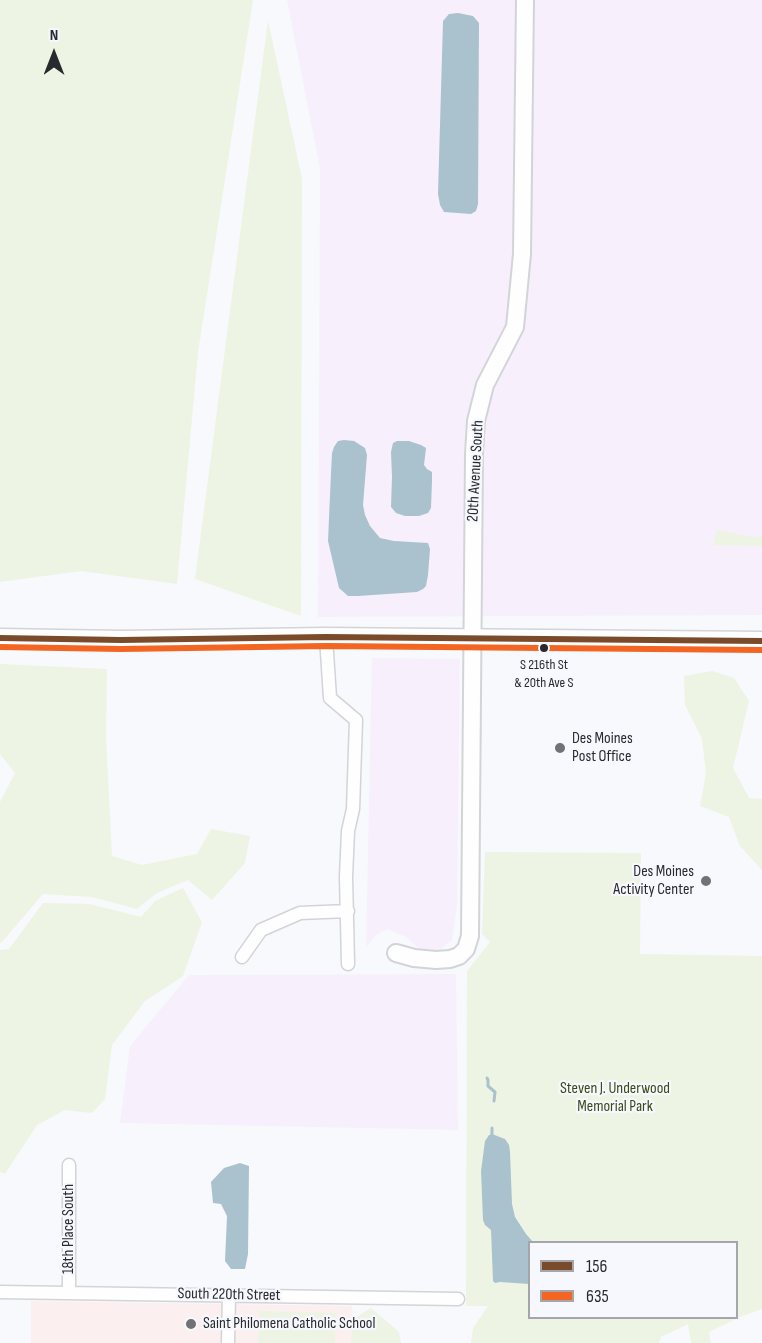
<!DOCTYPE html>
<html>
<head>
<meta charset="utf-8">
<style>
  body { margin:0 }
  #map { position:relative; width:762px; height:1343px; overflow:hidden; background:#f7f9fc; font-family:"Sofia Sans Condensed",sans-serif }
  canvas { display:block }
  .legend { position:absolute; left:528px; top:1241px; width:210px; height:78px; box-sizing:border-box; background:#f6f8fd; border:2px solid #a4a6aa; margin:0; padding:8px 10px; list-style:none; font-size:18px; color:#282a2e }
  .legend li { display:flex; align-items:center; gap:12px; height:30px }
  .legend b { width:30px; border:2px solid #a4a6aa }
  .north { position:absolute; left:24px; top:24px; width:60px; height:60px; -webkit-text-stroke:4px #f6f8fd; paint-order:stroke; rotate:0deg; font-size:16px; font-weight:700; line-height:24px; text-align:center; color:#282a2e }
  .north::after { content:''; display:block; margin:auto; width:21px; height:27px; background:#282a2e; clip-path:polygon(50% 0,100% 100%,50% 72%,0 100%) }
</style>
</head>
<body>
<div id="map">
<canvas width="762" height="1343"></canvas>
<ul class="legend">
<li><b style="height:8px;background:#7a4b2a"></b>156</li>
<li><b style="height:8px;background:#f26522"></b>635</li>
</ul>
<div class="north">N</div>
</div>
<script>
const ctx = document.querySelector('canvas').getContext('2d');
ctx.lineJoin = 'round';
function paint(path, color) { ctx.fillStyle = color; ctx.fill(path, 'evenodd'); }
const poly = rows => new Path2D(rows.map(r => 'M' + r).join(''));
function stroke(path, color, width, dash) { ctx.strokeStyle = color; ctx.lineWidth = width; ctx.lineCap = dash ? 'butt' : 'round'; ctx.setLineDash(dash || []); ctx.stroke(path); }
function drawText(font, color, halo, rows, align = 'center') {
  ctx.font = font + ' "Sofia Sans Condensed",sans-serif'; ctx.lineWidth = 4.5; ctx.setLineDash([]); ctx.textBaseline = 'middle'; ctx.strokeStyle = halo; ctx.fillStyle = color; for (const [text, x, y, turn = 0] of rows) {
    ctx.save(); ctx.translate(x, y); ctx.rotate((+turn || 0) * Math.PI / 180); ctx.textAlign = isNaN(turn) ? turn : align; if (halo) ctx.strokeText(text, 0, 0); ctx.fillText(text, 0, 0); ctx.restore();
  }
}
paint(poly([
  [287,0,762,0,762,615,318,617,320,169],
  [372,658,460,659,457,906,452,940,440,950,419,949,406,937,387,929,376,935,366,948],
  [456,974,458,1130,120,1123,130,1046,189,975]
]), '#f7f0fc');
paint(poly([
  [31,1301,352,1306,351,1343,31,1343]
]), '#fbf0ef');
paint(poly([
  [0,0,253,0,198,352,177,584,81,571,0,582],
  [268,20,302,179,301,616,195,579],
  [717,529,746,536,762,537,762,546,713,545],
  [0,664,107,669,106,739,112,856,142,865,197,854,211,829,250,836,245,863,212,900,188,880,157,893,137,909,92,897,43,894,2,942,0,943,0,802,15,773,0,754],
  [712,671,734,678,749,701,733,768,749,798,762,799,762,870,740,846,729,817,700,806,706,773,702,739,685,705,684,676],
  [485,852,641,853,640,954,762,956,762,1309,740,1317,709,1332,711,1343,691,1343,688,1324,661,1337,659,1343,471,1343,473,1328,488,1306,466,1306,467,971,490,942,482,934],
  [530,1242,736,1242,736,1318,530,1318],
  [183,888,202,922,183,976,145,1001,112,1045,105,1099,92,1113,65,1110,37,1125,5,1174,0,1172,0,950,9,949,43,903,90,904,141,917,155,901],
  [371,1308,399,1332,401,1343,351,1343,352,1320],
  [259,1311,336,1313,335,1343,258,1343]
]), '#edf4e3');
paint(poly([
  [458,13,473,16,479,23,478,204,476,211,471,214,444,212,440,205,438,194,443,21,449,14],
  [344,440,354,441,365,448,367,455,363,505,365,515,370,526,380,538,394,541,428,543,430,549,428,575,426,586,423,589,417,592,358,596,348,596,339,588,328,541,331,473,332,453,334,447,338,441],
  [397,441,409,441,421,445,426,448,424,465,427,469,432,472,432,481,431,508,428,513,419,516,405,516,396,513,391,507,392,477,391,452,393,443],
  [492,1134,505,1139,509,1145,510,1152,512,1204,515,1217,526,1234,533,1242,530,1242,529,1284,500,1282,495,1283,493,1281,491,1230,485,1225,483,1220,481,1171,485,1141,489,1135],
  [240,1163,249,1166,248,1254,245,1269,231,1269,225,1261,227,1216,221,1204,213,1203,211,1182,224,1168]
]), '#a9c2ce');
stroke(poly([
  [487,1078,488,1080,488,1086,495,1092,494,1101],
  [492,1128,492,1134]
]), '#a9c2ce', 3);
const minor = poly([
  [326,637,330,698,356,720,353,809,348,831,346,877,348,964],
  [242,957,261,930,300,913,348,911],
  [0,1292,458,1299],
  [69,1293,69,1165],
  [228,1343,229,1295]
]);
const tertiary = poly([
  [396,953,414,958,436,960,450,959,459,956,466,949,470,936,474,454,476,421,485,385,515,327,522,254,525,0]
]);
const secondary = poly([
  [0,638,121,640,326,637,762,641]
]);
stroke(minor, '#d2d4d7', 15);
stroke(tertiary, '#d2d4d7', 20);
stroke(secondary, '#d2d4d7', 21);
stroke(minor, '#fefeff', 12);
stroke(tertiary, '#fefeff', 16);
stroke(secondary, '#fefeff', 18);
stroke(poly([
  [0,638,121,640,326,637,762,641]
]), '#7a4b2a', 6);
stroke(poly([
  [0,647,121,649,326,646,762,650]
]), '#f26522', 6);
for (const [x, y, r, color] of [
  [544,648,5,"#282a2e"],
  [560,748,6,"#707276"],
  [706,881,6,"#707276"],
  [191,1324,6,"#707276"]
]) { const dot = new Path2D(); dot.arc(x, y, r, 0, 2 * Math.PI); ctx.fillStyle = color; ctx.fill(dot); stroke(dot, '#f6f8fd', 2); }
drawText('14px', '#282a2e', '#f6f8fd', [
  ["S 216th St",544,665],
  ["& 20th Ave S",544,683]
]);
drawText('16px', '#282a2e', '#f6f8fd', [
  ["20th Avenue South",476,471,-87],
  ["18th Place South",69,1229,-90],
  ["South 220th Street",229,1295,1]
]);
drawText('16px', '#282a2e', '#f6f8fd', [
  ["Des Moines",572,739],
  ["Post Office",572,757],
  ["Des Moines",694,872,"right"],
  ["Activity Center",694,890,"right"],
  ["Saint Philomena Catholic School",203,1324]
], 'left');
drawText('16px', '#3b4916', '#f6f8fd', [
  ["Steven J. Underwood",615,1089],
  ["Memorial Park",615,1107]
]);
</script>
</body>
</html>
